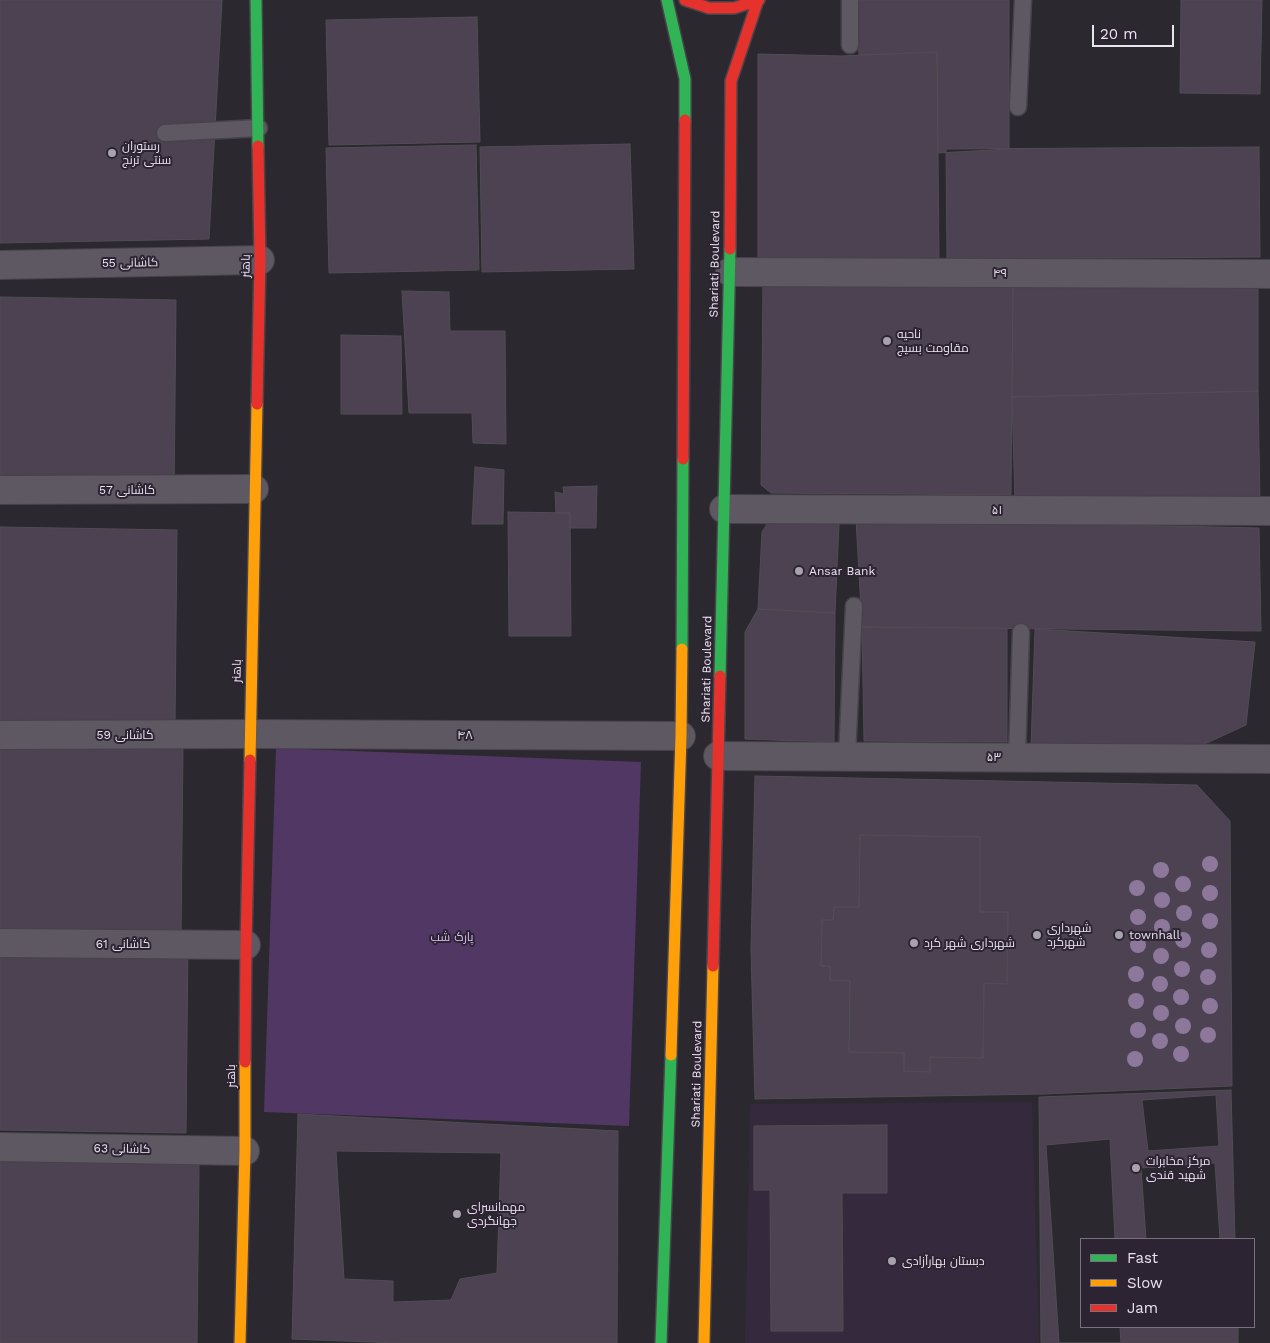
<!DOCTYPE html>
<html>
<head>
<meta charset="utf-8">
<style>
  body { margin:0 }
  #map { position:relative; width:1270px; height:1343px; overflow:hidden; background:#2c2830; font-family:"Work Sans",sans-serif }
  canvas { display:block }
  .legend { position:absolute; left:1080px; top:1238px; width:175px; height:90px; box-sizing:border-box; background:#2d2433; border:1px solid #79717e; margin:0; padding:6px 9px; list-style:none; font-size:15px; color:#eae4ee }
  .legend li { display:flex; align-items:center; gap:10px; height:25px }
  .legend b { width:25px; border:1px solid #79717e }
  .scale { position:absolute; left:1092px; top:25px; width:82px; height:22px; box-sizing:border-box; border:2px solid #eae4ee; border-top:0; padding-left:6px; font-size:15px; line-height:18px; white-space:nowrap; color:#eae4ee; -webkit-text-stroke:4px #2d2433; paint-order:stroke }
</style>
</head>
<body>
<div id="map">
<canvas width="1270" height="1343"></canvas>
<ul class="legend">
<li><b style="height:6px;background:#30b455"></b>Fast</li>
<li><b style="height:6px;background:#ff9f0a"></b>Slow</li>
<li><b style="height:6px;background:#e5322d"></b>Jam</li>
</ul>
<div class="scale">20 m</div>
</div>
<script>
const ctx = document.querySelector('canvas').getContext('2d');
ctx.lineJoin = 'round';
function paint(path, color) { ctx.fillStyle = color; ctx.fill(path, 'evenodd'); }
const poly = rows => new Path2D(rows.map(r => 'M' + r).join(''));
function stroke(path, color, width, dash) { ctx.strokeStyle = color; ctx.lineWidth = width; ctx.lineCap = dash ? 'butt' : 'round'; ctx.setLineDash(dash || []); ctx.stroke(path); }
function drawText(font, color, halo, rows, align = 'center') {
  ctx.font = font + ' "Work Sans",Cairo,sans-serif'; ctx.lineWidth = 4; ctx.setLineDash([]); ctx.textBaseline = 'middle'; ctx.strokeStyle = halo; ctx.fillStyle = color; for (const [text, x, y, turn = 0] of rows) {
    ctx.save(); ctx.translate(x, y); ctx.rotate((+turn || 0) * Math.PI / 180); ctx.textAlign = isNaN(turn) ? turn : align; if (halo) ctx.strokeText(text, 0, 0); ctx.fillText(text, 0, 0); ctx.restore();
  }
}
paint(poly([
  [1032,1102,1039,1343,745,1343,749,1179,750,1104]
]), '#352a3d');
paint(poly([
  [276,748,641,762,629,1126,264,1112]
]), '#513763');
const building = poly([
  [0,0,222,0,209,239,0,243,0,0],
  [857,0,1009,0,1009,149,938,153,937,52,859,55,857,0],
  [1181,0,1262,0,1260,94,1180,93,1181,0],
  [477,17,480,142,329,145,326,20,477,17],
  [937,52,939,259,758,260,758,54,841,56,937,52],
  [630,144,634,269,482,272,480,147,630,144],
  [476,145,479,270,329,273,326,148,476,145],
  [1259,147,1260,257,947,259,946,149,1259,147],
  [763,282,1013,286,1011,495,771,493,761,485,763,282],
  [1258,285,1258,391,1012,397,1013,286,1258,285],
  [402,291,449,292,450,331,505,331,506,444,473,443,472,413,409,413,402,291],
  [0,297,176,300,174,495,0,492,0,297],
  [341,335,401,336,402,414,341,414,341,335],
  [1258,391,1260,504,1015,504,1012,397,1258,391],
  [475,467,504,470,503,524,472,524,475,467],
  [597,486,596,528,570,528,570,513,556,513,555,492,564,494,563,487,597,486],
  [508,512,570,513,571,636,509,636,508,512],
  [856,519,1259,528,1261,631,862,627,856,519],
  [771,520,839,524,835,613,758,609,762,532,767,524,771,520],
  [0,527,177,530,175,724,0,721,0,527],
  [758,609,835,613,834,742,745,739,745,632,758,609],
  [862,627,1007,628,1007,742,864,741,862,627],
  [1035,629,1255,642,1246,725,1196,748,1031,747,1035,629],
  [0,742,183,745,181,939,0,936,0,742],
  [755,776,1197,785,1230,821,1232,1086,1044,1094,755,1099,751,950,755,776],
  [860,835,980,837,980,912,1008,912,1007,984,984,983,983,1058,930,1057,930,1072,904,1071,904,1053,849,1052,850,981,830,980,830,966,821,966,822,920,833,920,834,907,859,907,860,835],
  [860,835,980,837,980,912,1008,912,1007,984,984,983,983,1058,930,1057,930,1072,904,1071,904,1053,849,1052,850,981,830,980,830,966,821,966,822,920,833,920,834,907,859,907,860,835],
  [0,936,188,939,186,1133,0,1130,0,936],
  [1231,1090,1235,1239,1081,1239,1081,1327,1238,1327,1238,1343,1041,1343,1039,1097,1231,1090],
  [1216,1095,1219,1146,1148,1151,1142,1100,1216,1095],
  [298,1114,618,1131,617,1343,396,1343,292,1339,298,1114],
  [887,1125,887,1193,842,1193,843,1331,771,1331,770,1190,754,1190,754,1126,887,1125],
  [1110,1139,1115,1239,1081,1239,1081,1327,1120,1327,1121,1343,1059,1343,1046,1145,1110,1139],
  [336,1151,501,1153,497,1273,460,1279,451,1300,393,1302,393,1281,344,1279,336,1151],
  [0,1161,199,1164,197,1343,0,1343,0,1161],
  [1215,1163,1220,1239,1146,1239,1141,1168,1215,1163]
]);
paint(building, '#4c4251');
stroke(building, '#514d54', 1);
const lane = poly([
  [850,0,850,45],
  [1018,107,1023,0],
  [165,133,259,128],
  [847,756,854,606],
  [1017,757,1021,632]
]);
const street = poly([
  [0,265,260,260],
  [730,272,1270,274],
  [0,490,254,489],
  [724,509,1270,511],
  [0,735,250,734,681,736],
  [718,756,1270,759],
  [0,943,246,945],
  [0,1147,245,1151]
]);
const fast = poly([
  [256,0,258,146],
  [667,0,685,79,685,120],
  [682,649,683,459],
  [720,676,730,249],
  [661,1343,671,1055]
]);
const slow = poly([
  [250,760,257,404],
  [671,1055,681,736,682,649],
  [240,1343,245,1151,245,1062],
  [704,1343,713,966]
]);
const jam = poly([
  [685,0,709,8,734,8,759,0],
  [730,249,731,81,758,0],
  [257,404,260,260,258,146],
  [683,459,685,120],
  [713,966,720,676],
  [245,1062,246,945,250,760]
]);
stroke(lane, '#47434a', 19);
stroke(street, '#47434a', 30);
stroke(fast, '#47434a', 14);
stroke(slow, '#47434a', 14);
stroke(jam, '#47434a', 14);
stroke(lane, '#5e5863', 16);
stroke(street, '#5e5863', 28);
stroke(fast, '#30b455', 11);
stroke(slow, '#ff9f0a', 11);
stroke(jam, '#e5322d', 11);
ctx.fillStyle = '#8d789c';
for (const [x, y] of [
  [1210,864],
  [1161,870],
  [1183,884],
  [1137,888],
  [1210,893],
  [1162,900],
  [1184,913],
  [1138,917],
  [1210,921],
  [1162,927],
  [1183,940],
  [1138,945],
  [1209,950],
  [1161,956],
  [1182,969],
  [1136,974],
  [1208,977],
  [1160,984],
  [1181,997],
  [1136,1001],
  [1210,1006],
  [1161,1013],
  [1183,1026],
  [1138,1030],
  [1208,1035],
  [1160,1041],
  [1181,1054],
  [1135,1059]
]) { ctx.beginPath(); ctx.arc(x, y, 8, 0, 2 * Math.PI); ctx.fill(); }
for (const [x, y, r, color] of [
  [112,153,5,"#a8a2ac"],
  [887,341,5,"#a8a2ac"],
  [799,571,5,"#a8a2ac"],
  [1037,935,5,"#a8a2ac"],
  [1119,935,5,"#a8a2ac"],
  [914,943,5,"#a8a2ac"],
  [1136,1168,5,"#a8a2ac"],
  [457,1214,5,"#a8a2ac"],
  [892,1261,5,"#a8a2ac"]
]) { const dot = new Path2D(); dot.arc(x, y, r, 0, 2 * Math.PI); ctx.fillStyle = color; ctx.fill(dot); stroke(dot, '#2d2433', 2); }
drawText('12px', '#eae4ee', '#2d2433', [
  ["رستوران",122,146],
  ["سنتی ترنج",122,160],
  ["ناحیه",897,334],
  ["مقاومت بسیج",897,348],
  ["Ansar Bank",809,571],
  ["شهرداری",1047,928],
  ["شهرکرد",1047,942],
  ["townhall",1129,935],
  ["شهرداری شهر کرد",924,943],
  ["مرکز مخابرات",1146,1161],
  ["شهید قندی",1146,1175],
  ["مهمانسرای",467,1207],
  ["جهانگردی",467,1221],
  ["دبستان بهارآزادی",902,1261]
], 'left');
drawText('12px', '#eae4ee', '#2d2433', [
  ["کاشانی 55",130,263,-1],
  ["Shariati Boulevard",715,264,-89],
  ["باهنر",246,266,-89],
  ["۴۹",1000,273],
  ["کاشانی 57",127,490],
  ["۵۱",997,510],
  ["Shariati Boulevard",707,669,-89],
  ["باهنر",237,671,-89],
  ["کاشانی 59",125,735],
  ["۴۸",465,735],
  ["۵۳",994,757],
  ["کاشانی 61",123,944],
  ["Shariati Boulevard",697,1074,-89],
  ["باهنر",231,1076,-90],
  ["کاشانی 63",122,1149,1]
]);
drawText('12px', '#dcbaf5', '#2d2433', [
  ["پارک شب",452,937]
]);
</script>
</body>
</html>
